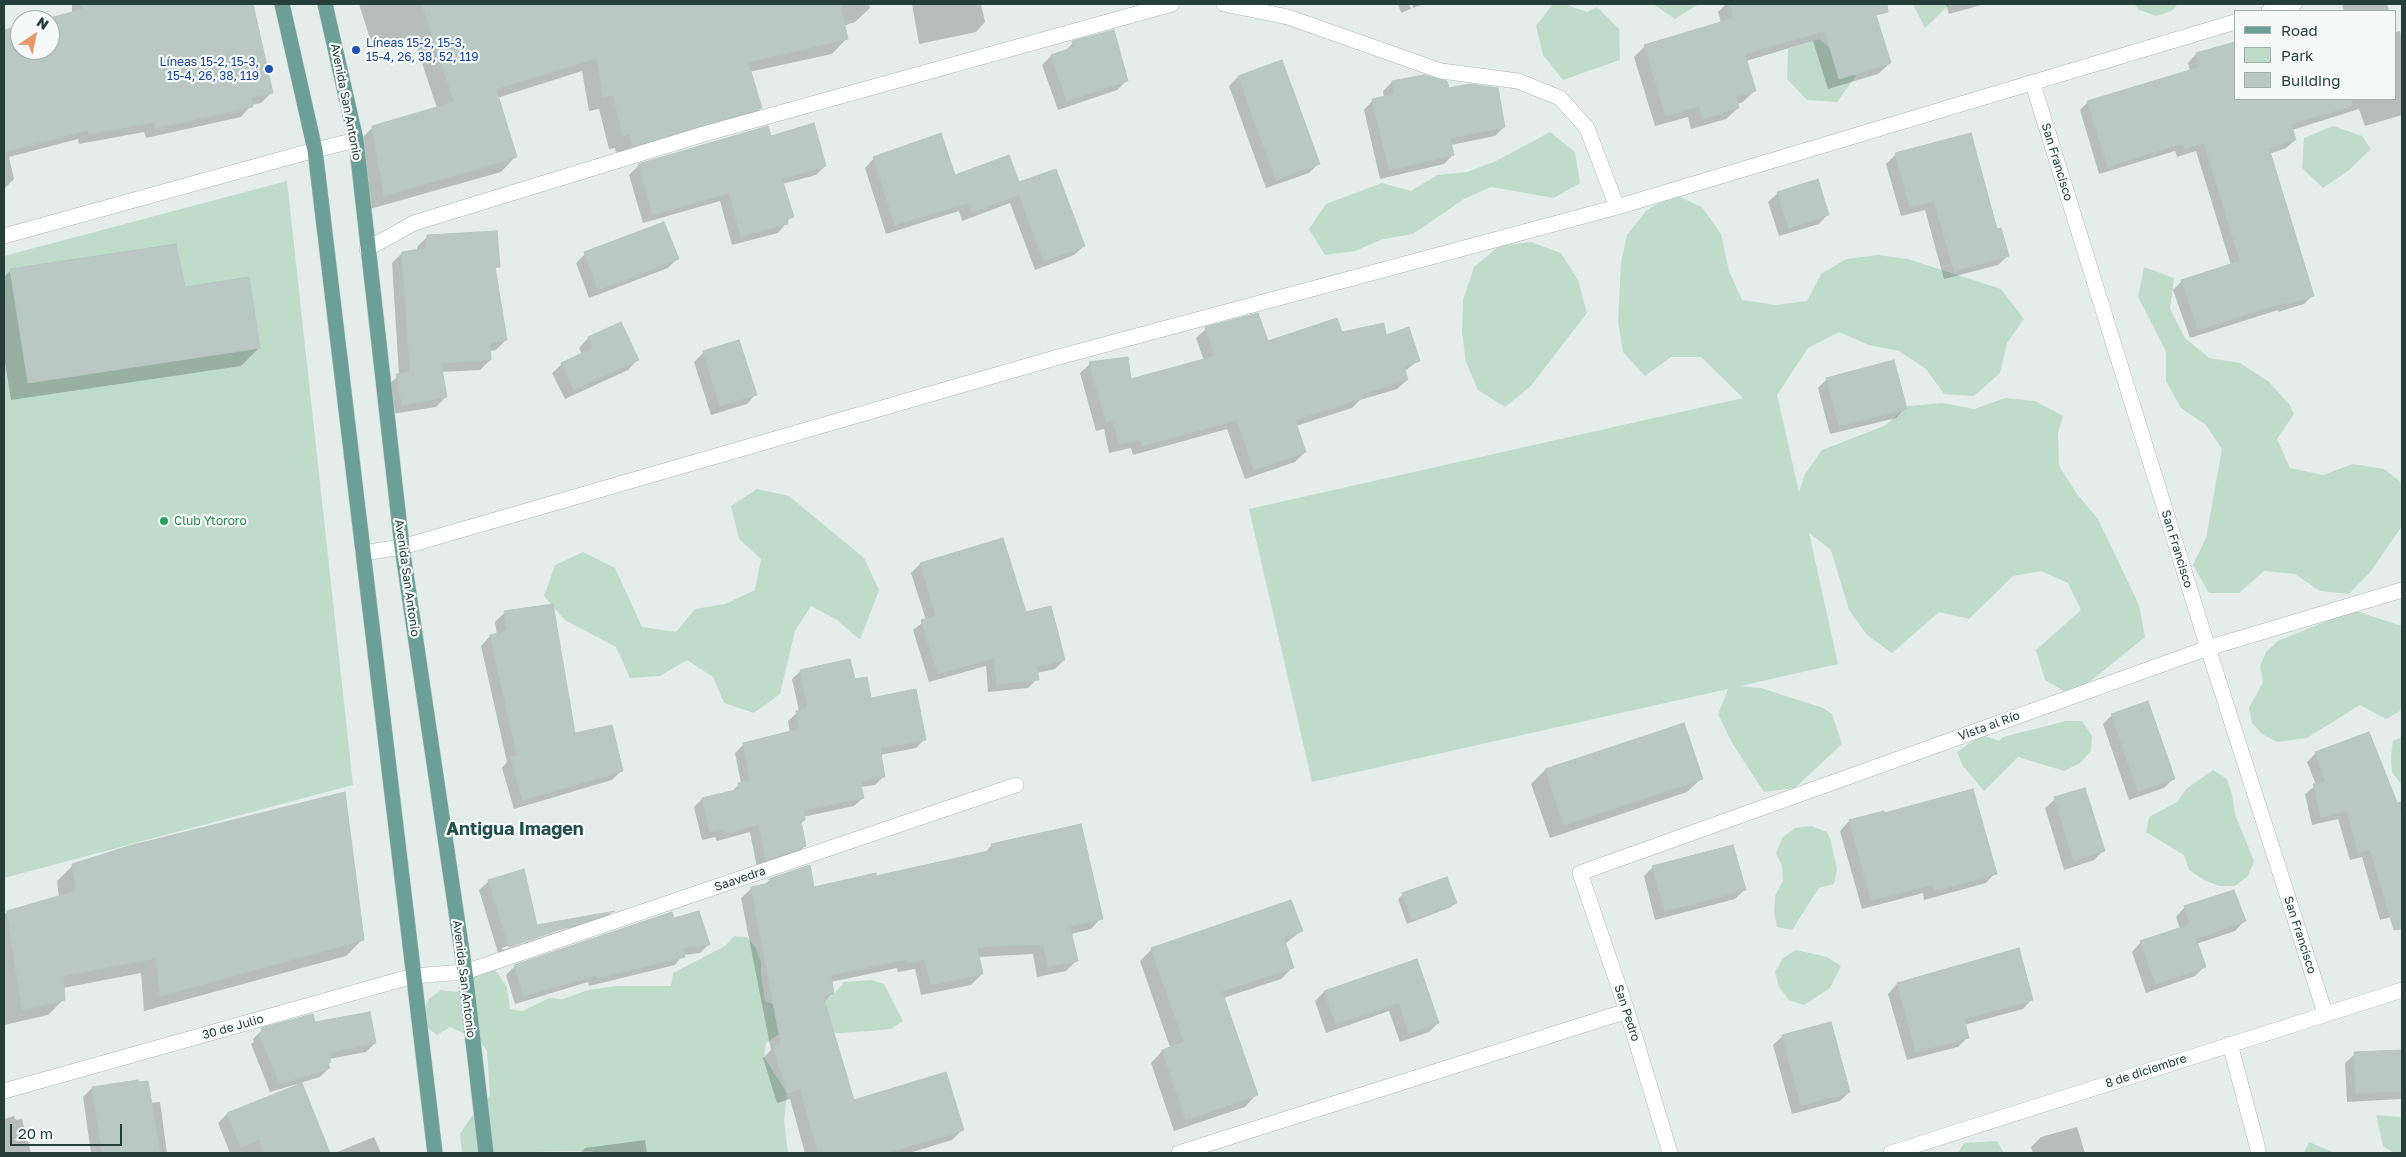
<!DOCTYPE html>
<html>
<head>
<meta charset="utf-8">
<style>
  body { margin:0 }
  #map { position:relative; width:2406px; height:1157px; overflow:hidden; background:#e5edea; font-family:"Golos Text",sans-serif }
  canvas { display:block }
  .frame { position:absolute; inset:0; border:5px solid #253e3a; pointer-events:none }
  .legend { position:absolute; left:2234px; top:10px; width:162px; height:90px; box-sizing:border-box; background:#f5f9f8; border:1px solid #a2aeac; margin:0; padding:6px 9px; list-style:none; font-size:15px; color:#253e3a }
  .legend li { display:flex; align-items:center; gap:10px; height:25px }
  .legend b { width:25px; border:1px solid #a2aeac }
  .north { position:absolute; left:10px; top:10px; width:50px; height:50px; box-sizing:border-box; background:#f5f9f8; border:1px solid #a2aeac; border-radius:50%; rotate:34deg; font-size:14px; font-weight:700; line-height:20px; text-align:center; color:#253e3a }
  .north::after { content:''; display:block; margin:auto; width:18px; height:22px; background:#e89767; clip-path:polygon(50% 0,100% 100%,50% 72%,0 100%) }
  .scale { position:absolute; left:10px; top:1124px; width:112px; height:22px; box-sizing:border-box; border:2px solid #253e3a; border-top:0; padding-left:6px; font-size:15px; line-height:18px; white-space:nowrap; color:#253e3a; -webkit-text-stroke:4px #f5f9f8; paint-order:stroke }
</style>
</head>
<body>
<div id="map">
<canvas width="2406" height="1157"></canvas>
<div class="frame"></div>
<ul class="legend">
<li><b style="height:6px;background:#6c9f98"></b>Road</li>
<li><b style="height:14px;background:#bfdccb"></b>Park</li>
<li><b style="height:14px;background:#bac8c4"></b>Building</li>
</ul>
<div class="north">N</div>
<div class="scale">20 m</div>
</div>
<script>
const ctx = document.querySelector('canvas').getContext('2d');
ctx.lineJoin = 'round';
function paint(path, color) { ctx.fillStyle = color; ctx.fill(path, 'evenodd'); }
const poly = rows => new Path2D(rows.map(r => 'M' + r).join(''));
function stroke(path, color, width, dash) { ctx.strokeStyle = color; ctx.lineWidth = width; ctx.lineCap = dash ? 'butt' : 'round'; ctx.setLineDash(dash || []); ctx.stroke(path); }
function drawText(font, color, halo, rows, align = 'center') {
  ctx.font = font + ' "Golos Text",sans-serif'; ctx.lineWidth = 4.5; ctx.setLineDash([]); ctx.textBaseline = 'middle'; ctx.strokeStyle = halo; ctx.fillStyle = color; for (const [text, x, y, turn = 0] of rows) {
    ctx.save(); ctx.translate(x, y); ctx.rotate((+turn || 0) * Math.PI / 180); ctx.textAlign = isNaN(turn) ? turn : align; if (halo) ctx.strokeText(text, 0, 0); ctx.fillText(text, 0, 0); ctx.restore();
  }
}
paint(poly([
  [1553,4,1564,4,1587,12,1597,7,1619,29,1620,60,1563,80,1543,55,1536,26],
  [1653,4,1699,4,1675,19],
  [1913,4,1950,4,1925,28],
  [2134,4,2178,4,2172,11,2156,16,2139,10],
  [1819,39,1843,58,1856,76,1837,102,1807,100,1787,79,1788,49],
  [2333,126,2362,136,2371,149,2348,171,2323,188,2302,168,2304,138],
  [1550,132,1575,152,1580,183,1554,198,1491,187,1464,199,1413,234,1383,239,1355,251,1325,255,1309,229,1326,204,1382,183,1411,191,1437,175,1467,172,1496,161],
  [287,181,353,785,4,878,4,256],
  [1673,194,1702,207,1721,234,1729,271,1742,300,1775,305,1807,301,1821,274,1846,259,1878,255,1908,259,2001,289,2024,319,2007,343,2000,373,1974,396,1944,394,1926,369,1899,351,1869,345,1839,332,1808,348,1777,395,1799,492,1805,474,1822,450,1884,426,1908,406,1942,403,1974,409,2005,398,2035,401,2063,416,2058,433,2059,466,2077,494,2098,519,2139,605,2145,637,2072,696,2045,680,2036,650,2081,610,2068,583,2041,571,2013,576,1969,619,1939,612,1892,653,1867,635,1849,610,1831,550,1809,533,1838,664,1740,686,1761,688,1823,708,1832,714,1842,744,1795,788,1764,792,1732,743,1718,714,1728,689,1312,782,1249,509,1743,398,1701,357,1671,357,1645,376,1623,352,1618,321,1621,263,1627,235,1646,211],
  [1531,242,1561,253,1578,280,1587,313,1530,387,1505,407,1478,390,1466,362,1462,332,1463,300,1474,267,1499,246],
  [2144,267,2174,278,2170,309,2185,338,2209,358,2240,363,2268,381,2290,405,2294,414,2277,439,2290,468,2323,475,2353,464,2384,469,2402,483,2402,526,2371,571,2349,594,2320,591,2295,574,2264,571,2239,593,2209,593,2193,565,2206,538,2222,449,2206,425,2181,408,2166,381,2166,351,2138,297],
  [757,489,789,496,864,558,879,590,860,640,837,620,811,606,795,631,780,694,754,713,724,703,713,677,687,660,660,676,630,678,616,647,565,620,544,596,555,565,583,552,615,568,642,627,676,632,695,609,725,604,755,590,761,559,739,539,731,506],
  [2353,610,2402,626,2402,707,2400,711,2386,719,2360,705,2307,738,2277,742,2262,734,2252,723,2249,708,2263,682,2260,666,2266,652,2278,641],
  [2066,721,2082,721,2092,736,2091,751,2080,763,2064,771,2018,757,1984,791,1963,766,1957,752,1982,735,1999,741,2003,737],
  [2402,737,2402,784,2401,784,2392,772,2391,756,2393,741],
  [2213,770,2227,779,2232,795,2235,814,2254,861,2248,876,2235,886,2219,886,2204,880,2189,870,2184,855,2146,832,2149,817,2177,802,2186,789],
  [1811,826,1827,832,1830,838,1837,869,1834,884,1819,888,1792,930,1777,927,1774,912,1775,896,1783,881,1782,866,1776,853,1782,838,1795,828],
  [734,936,747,937,756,948,761,962,761,975,765,1001,788,1010,815,1007,834,994,844,982,871,980,884,984,903,1021,891,1029,871,1031,839,1033,815,1029,791,1031,778,1035,766,1043,764,1057,787,1093,784,1121,788,1153,595,1153,592,1151,462,1153,460,1134,471,1117,482,1107,490,1095,487,1051,479,1040,450,1027,437,1035,425,1026,423,1012,429,999,441,990,456,992,467,985,473,971,484,962,496,971,507,987,510,1009,523,1011,549,998,563,999,588,990,616,986,671,986,673,973,725,946],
  [1796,950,1827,957,1841,966,1830,988,1804,1005,1789,1000,1779,987,1775,972,1783,958],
  [2376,1115,2402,1117,2402,1153,2394,1153,2383,1146],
  [1997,1141,2004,1153,1958,1153,1964,1143],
  [2309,1142,2333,1152,2340,1153,2304,1153]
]), '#bfdccb');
paint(poly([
  [72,4,253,4,272,92,261,103,251,105,241,117,146,138,144,132,79,144,78,139,9,157,14,179,4,189,4,39,20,27,20,50,50,50,50,20,48,20,72,14],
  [359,4,869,4,870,8,855,22,843,26,846,39,832,54,749,72,761,108,746,122,618,160,615,148,609,149,599,109,589,111,582,71,497,98,515,157,501,172,370,209,358,142,373,127,437,108,413,36,373,48],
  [912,4,981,4,985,22,976,32,919,44],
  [1398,4,1409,4,1411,9,1401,13],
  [1412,4,1424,4,1413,8],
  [1726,4,1872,4,1890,63,1878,74,1828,89,1813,41,1746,61,1755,90,1743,102,1737,104,1738,108,1726,119,1691,129,1688,117,1655,126,1634,57,1645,46,1721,23,1718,12],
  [1946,4,1985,4,1949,14],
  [2342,4,2387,4,2389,11,2344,11],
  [2395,29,2396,32,2400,31,2402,40,2402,115,2365,126,2359,109,2292,130,2295,140,2286,148,2269,154,2313,295,2304,304,2278,312,2278,310,2190,338,2173,290,2182,281,2231,265,2196,151,2177,157,2175,151,2099,174,2080,110,2088,102,2190,71,2188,63,2196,54,2235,43,2235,99,2395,99],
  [1073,43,1127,80,1117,90,1058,110,1042,65,1051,56,1064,52],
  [1281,62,1319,163,1309,173,1266,188,1229,86,1238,77],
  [1392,82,1448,90,1504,127,1495,136,1451,145,1453,155,1444,164,1380,179,1364,110,1373,100,1384,98,1383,91],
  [1896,154,1996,230,2008,256,1998,265,1944,279,1925,210,1901,216,1886,164],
  [874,158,954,177,1018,184,1084,246,1074,255,1035,270,1010,203,962,221,959,211,886,234,865,168],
  [639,165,825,166,816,175,782,184,792,216,778,233,732,245,720,201,643,223,629,175],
  [1778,193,1828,214,1819,224,1779,236,1768,202],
  [428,236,498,266,494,270,506,340,496,350,489,351,490,360,480,370,441,372,446,397,436,407,392,414,387,386,399,375,392,263,402,253,417,250,417,247],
  [585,254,677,259,668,268,589,298,576,263],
  [11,270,259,348,241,366,11,400,4,357,4,277],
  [1258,315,1267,343,1341,334,1386,336,1419,360,1405,371,1407,380,1397,389,1360,400,1352,408,1296,426,1305,452,1295,462,1245,479,1227,429,1133,455,1131,448,1109,453,1104,429,1096,431,1080,373,1090,364,1130,381,1204,361,1196,338,1206,329],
  [620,324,637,360,628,370,565,399,552,373,562,364,582,354,579,348,588,338],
  [704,352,756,394,747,404,711,415,694,362],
  [1827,379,1905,408,1896,418,1830,434,1818,388],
  [1002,540,1026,614,1064,660,1055,669,1037,673,1037,679,1028,688,988,692,986,666,929,682,913,630,926,620,911,573,920,564],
  [552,605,574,734,621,771,612,780,514,809,502,768,507,762,481,646,490,636,497,635,495,622,504,613],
  [801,671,854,680,870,699,925,739,916,748,880,755,884,776,875,785,860,787,863,798,854,806,803,817,804,820,801,824,805,846,796,855,757,868,750,832,717,841,715,837,702,840,694,807,702,799,731,792,741,783,735,753,744,744,790,733,788,721,799,711,792,679],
  [2112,715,2174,778,2164,788,2129,800,2103,724],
  [1683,724,1701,779,1687,792,1550,838,1531,784,1545,770],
  [2316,753,2396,803,2402,801,2402,914,2380,920,2362,857,2350,860,2338,819,2312,825,2305,794,2316,785,2307,762],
  [2055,799,2104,850,2094,860,2064,870,2045,808],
  [1883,812,1995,873,1986,883,1924,900,1923,893,1862,909,1840,831,1849,821],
  [992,845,1101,918,1091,929,1071,934,1077,960,1066,971,1037,977,1033,954,978,957,982,974,971,985,921,995,915,969,898,972,897,968,831,982,833,993,824,1002,853,1102,962,1130,952,1140,909,1153,805,1153,790,1099,777,1103,763,1058,771,1050,741,898,752,888,764,885,770,880,813,888,875,878,984,854],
  [73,865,362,940,346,956,144,1011,141,973,63,988,64,999,48,1015,4,1025,4,915,7,912,59,897,57,881],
  [1653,867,1744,890,1735,899,1655,920,1644,876],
  [489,881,537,927,611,913,604,920,499,956,479,890],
  [562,928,569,928,503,950,502,948],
  [1403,894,1455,903,1451,907,1407,924,1398,899],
  [2185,907,2244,921,2235,931,2196,944,2204,967,2195,976,2146,993,2132,952,2141,942,2180,929,2176,917],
  [673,920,708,945,700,953,683,955,675,965,589,986,588,982,515,1004,506,975,515,966],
  [1301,931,1285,944,1292,968,1281,979,1223,998,1256,1095,1245,1107,1174,1131,1151,1063,1162,1051,1170,1047,1140,961,1152,949],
  [1416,960,1438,1023,1429,1032,1400,1042,1389,1011,1326,1033,1315,1001,1324,992],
  [1897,984,2032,999,2023,1009,1964,1025,1967,1038,1958,1047,1907,1060,1888,994],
  [315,1023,375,1043,366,1052,329,1059,329,1068,320,1077,300,1083,326,1153,230,1153,218,1123,227,1114,298,1086,297,1084,270,1092,251,1044,254,1042,253,1039,262,1030],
  [1783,1036,1849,1092,1840,1101,1792,1114,1773,1045],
  [2402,1052,2402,1099,2347,1102,2345,1063,2355,1054],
  [92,1088,150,1103,160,1102,167,1153,91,1153,83,1097],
  [14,1116,16,1120,22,1119,31,1153,4,1153,4,1119],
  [2077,1127,2085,1153,2033,1153,2031,1147,2041,1137],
  [374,1137,381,1153,335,1153],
  [645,1140,647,1153,580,1153,585,1148]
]), '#0003');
const building = poly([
  [82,4,253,4,273,93,251,97,253,107,156,128,155,122,89,134,88,130,4,152,4,30,20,26,20,50,50,50,50,20,43,20,83,9,82,4],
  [422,4,840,4,848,39,748,62,762,108,633,146,629,134,623,136,613,95,603,97,597,58,496,89,517,157,384,196,372,126,454,102,422,4],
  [1729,4,1887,4,1888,12,1876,15,1891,63,1839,79,1825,31,1745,54,1756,91,1736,97,1739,108,1703,119,1699,106,1666,116,1644,45,1734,18,1729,4],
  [1114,30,1128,81,1067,101,1051,55,1074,47,1072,41,1114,30],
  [2235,42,2235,99,2351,99,2352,106,2291,124,2296,140,2269,148,2314,296,2287,304,2286,302,2198,330,2181,280,2240,261,2204,143,2185,149,2183,143,2108,167,2087,101,2200,67,2196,53,2235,42],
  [1282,60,1320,164,1276,180,1238,76,1282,60],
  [1424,75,1447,81,1449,88,1470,84,1498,88,1505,127,1450,138,1454,155,1389,170,1372,99,1394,94,1392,81,1424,75],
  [814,123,826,166,782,179,794,217,787,219,788,224,741,236,729,193,653,215,638,164,768,126,771,136,814,123],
  [941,133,955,175,1009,155,1019,182,1056,169,1085,246,1044,261,1019,195,972,212,968,203,895,225,873,157,941,133],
  [1971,133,1997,229,2001,228,2009,256,1954,271,1934,201,1910,207,1895,153,1971,133],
  [1818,179,1829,215,1789,228,1777,192,1818,179],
  [664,222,679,259,598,290,584,252,664,222],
  [497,231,500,267,495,267,507,340,490,343,491,360,441,363,447,397,402,405,396,374,410,372,402,252,426,248,427,235,497,231],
  [176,244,185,287,249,277,260,348,28,383,10,269,176,244],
  [1258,313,1268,341,1337,318,1342,332,1384,323,1386,335,1409,327,1420,361,1404,366,1408,380,1362,394,1363,398,1295,420,1306,452,1254,470,1237,420,1142,446,1140,439,1119,444,1113,420,1106,422,1089,362,1128,357,1131,379,1215,356,1205,327,1258,313],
  [621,322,639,360,574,390,561,363,593,348,588,337,621,322],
  [739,340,757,395,720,406,703,351,739,340],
  [1894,360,1907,409,1839,426,1826,378,1894,360],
  [1003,538,1026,612,1051,606,1065,660,1037,667,1039,680,997,684,994,658,938,674,921,620,936,616,920,563,1003,538],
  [553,604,575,733,612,725,623,771,523,800,510,757,517,755,490,635,507,631,504,611,553,604],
  [850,659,855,679,867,677,871,698,916,689,926,740,880,748,885,777,860,781,864,798,804,810,805,820,801,821,806,846,766,860,759,824,725,834,724,829,710,832,702,798,740,789,738,783,750,780,743,743,799,729,796,711,808,708,800,670,850,659],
  [2148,701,2175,779,2138,791,2111,714,2148,701],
  [1684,723,1703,779,1564,825,1545,769,1684,723],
  [2369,732,2402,815,2402,929,2394,930,2370,849,2358,853,2347,811,2321,817,2313,784,2326,782,2315,752,2369,732],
  [2085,788,2105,851,2074,861,2054,797,2085,788],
  [1973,789,1997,874,1934,891,1932,885,1871,900,1849,820,1884,811,1884,813,1973,789],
  [345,792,364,940,160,996,156,958,63,976,65,1000,22,1010,7,911,76,891,72,864,129,846,345,792],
  [1081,824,1103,919,1070,926,1078,961,1048,967,1043,944,977,947,983,974,931,985,925,959,908,963,908,959,831,975,834,994,823,996,854,1100,946,1072,964,1130,887,1153,818,1153,800,1089,787,1093,773,1046,781,1044,751,887,770,883,769,879,810,865,814,887,876,873,876,876,993,850,991,844,1081,824],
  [1733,845,1746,890,1665,911,1652,866,1733,845],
  [524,869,537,925,615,911,509,947,488,880,524,869],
  [1447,877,1457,903,1412,920,1402,893,1447,877],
  [2234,890,2246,921,2196,939,2184,906,2234,890],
  [1291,900,1303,931,1284,938,1294,968,1222,991,1258,1095,1186,1120,1162,1050,1184,1042,1151,948,1291,900],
  [699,911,710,945,683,948,685,957,597,978,596,975,524,996,514,965,672,912,674,918,699,911],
  [2191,924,2206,967,2156,984,2140,941,2191,924],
  [2019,948,2033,1000,1964,1019,1969,1038,1916,1052,1897,983,2019,948],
  [1417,959,1439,1023,1409,1033,1399,1003,1336,1024,1324,991,1417,959],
  [370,1012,376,1043,328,1053,331,1062,328,1063,330,1068,280,1084,259,1034,262,1033,261,1028,313,1014,315,1022,370,1012],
  [1831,1022,1850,1092,1801,1106,1782,1035,1831,1022],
  [2402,1050,2402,1091,2356,1093,2354,1052,2402,1050],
  [138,1080,138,1082,148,1081,160,1153,102,1153,92,1087,138,1080],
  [302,1083,330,1153,263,1153,260,1139,241,1147,227,1113,302,1083]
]);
paint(building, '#bac8c4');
stroke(building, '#b7c6c2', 1);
const service = poly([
  [2230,1044,2259,1153]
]);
const minor = poly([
  [1224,4,1288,17,1441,71,1518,81,1560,98,1587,128,1617,207],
  [2269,11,2294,4],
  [2033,84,2208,648,2325,1013],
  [4,236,315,150,356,140],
  [367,249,414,223,704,134,1172,4],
  [363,553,402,547,1055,358,1617,207,2235,22],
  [4,1091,413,976,465,972,1016,785],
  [1179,1153,1627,1011],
  [1670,1153,1627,1011,1580,873,2208,648,2402,590],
  [1891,1153,2402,990]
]);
const primary = poly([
  [282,4,315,150,435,1153],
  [325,4,356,140,402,547,465,972,486,1153]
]);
stroke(service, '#a8b5b2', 16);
stroke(minor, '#a8b5b2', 16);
stroke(primary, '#c2c9c8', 16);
stroke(service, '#fff', 15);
stroke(minor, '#fff', 15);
stroke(primary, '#6c9f98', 15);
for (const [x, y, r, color] of [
  [356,50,5,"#1a4fb4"],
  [269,69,5,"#1a4fb4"],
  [164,521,5,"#2e9e5b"]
]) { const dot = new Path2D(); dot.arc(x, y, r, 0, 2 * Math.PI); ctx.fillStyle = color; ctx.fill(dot); stroke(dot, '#f5f9f8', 2); }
drawText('12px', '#164399', '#f5f9f8', [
  ["Líneas 15-2, 15-3,",366,43],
  ["15-4, 26, 38, 52, 119",366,57],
  ["Líneas 15-2, 15-3,",259,62,"right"],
  ["15-4, 26, 38, 119",259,76,"right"]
], 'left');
drawText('12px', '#253e3a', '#f5f9f8', [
  ["Avenida San Antonio",346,102,79],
  ["San Francisco",2057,162,73],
  ["San Francisco",2177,549,73],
  ["Avenida San Antonio",407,578,82],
  ["Vista al Río",1989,726,-20],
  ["Saavedra",740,879,-19],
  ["San Francisco",2300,935,72],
  ["Avenida San Antonio",464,979,83],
  ["San Pedro",1627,1013,72],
  ["30 de Julio",233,1027,-16],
  ["8 de diciembre",2146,1071,-18]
]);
drawText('12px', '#27864d', '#f5f9f8', [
  ["Club Ytororo",174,521]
], 'left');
drawText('bold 18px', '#224f49', '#f5f9f8', [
  ["Antigua Imagen",515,829]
]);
</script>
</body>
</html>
